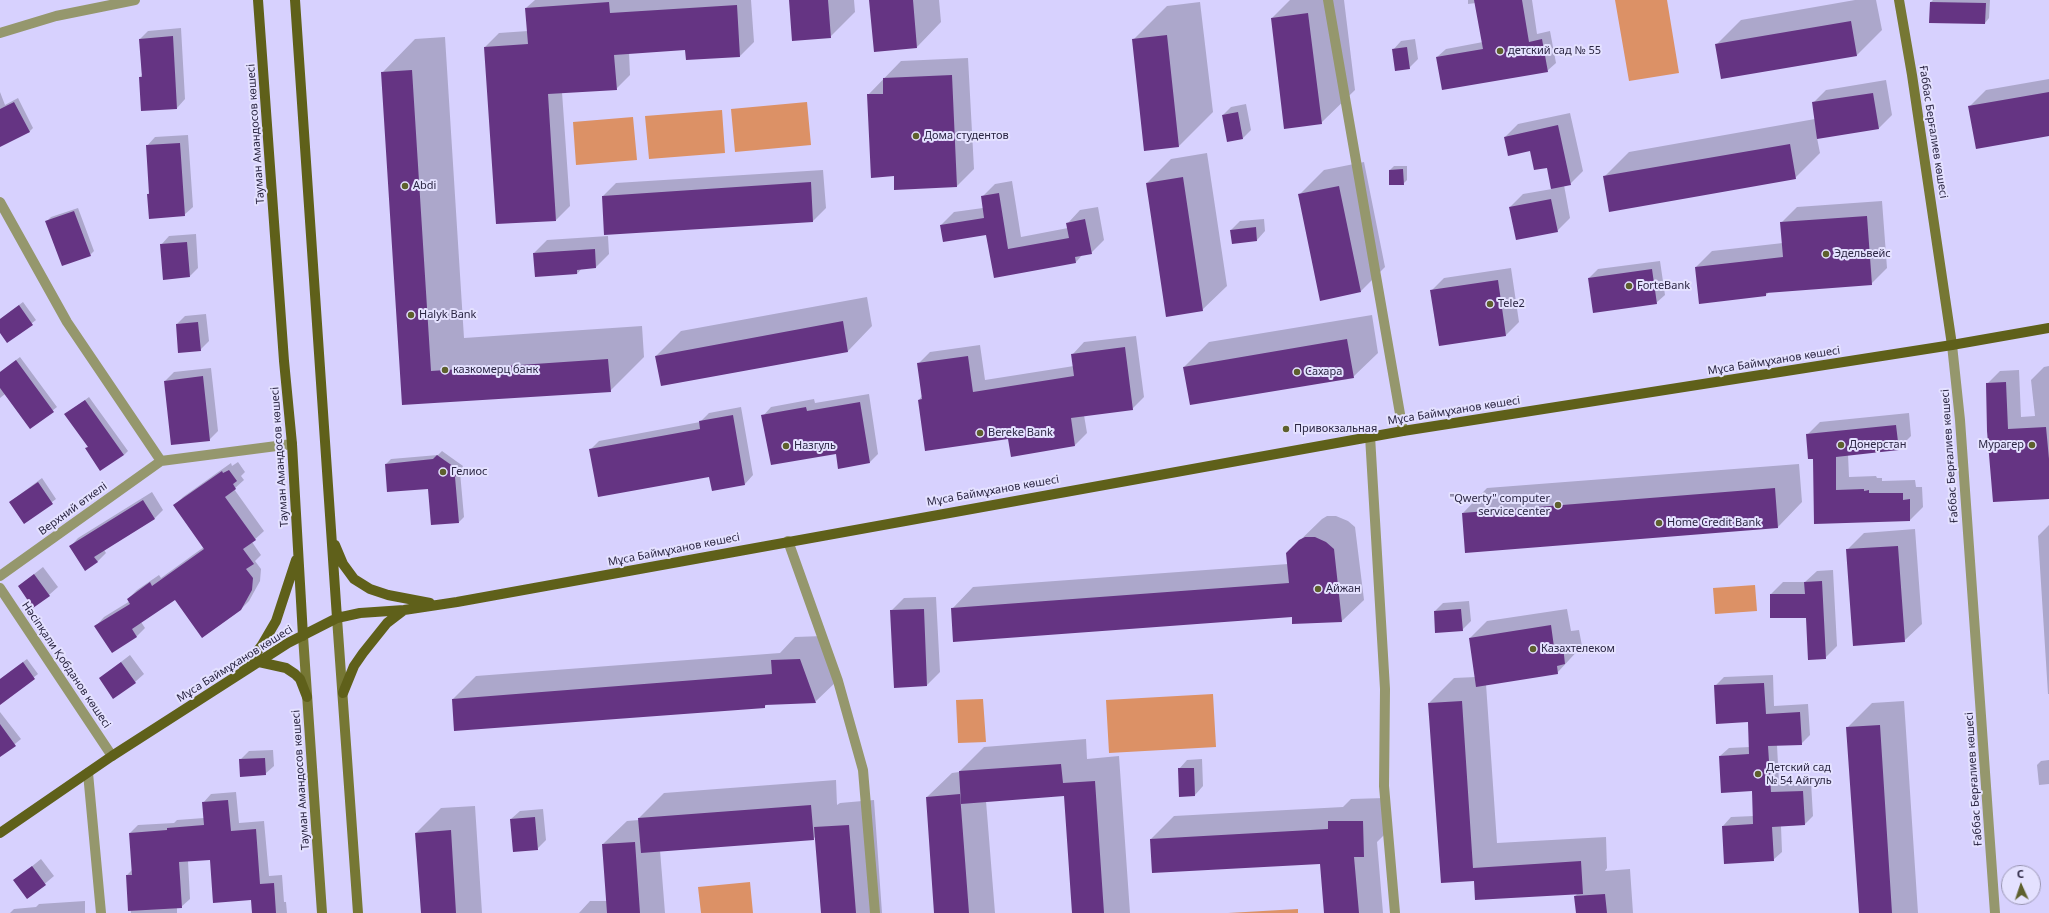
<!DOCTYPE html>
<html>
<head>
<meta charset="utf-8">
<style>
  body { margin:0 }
  #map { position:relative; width:2049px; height:913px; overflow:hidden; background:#d7d1fe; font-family:"Noto Sans",sans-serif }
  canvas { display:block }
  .north { position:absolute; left:2001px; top:865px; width:40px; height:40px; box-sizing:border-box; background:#e4e1ff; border:1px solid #9a96b4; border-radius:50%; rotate:357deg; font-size:11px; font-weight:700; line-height:16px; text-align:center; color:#2b2643 }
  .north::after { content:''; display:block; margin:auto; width:14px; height:18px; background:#5e602d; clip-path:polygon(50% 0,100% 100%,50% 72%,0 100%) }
</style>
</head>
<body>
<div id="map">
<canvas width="2049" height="913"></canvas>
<div class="north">С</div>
</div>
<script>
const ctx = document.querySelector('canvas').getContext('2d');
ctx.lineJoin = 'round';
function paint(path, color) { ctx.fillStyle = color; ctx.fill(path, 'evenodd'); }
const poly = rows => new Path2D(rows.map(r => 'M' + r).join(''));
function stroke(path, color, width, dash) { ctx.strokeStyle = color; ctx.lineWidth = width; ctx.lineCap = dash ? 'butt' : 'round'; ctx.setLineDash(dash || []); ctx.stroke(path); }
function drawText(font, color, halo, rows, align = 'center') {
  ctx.font = font + ' "Noto Sans",sans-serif'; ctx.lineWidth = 4; ctx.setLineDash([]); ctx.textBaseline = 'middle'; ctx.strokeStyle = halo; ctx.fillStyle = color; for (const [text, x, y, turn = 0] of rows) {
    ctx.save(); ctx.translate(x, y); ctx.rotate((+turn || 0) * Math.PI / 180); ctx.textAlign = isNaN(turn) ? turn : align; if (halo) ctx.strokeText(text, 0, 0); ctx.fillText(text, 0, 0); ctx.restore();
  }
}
paint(poly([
  [1615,0,1667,0,1679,73,1629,81],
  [807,102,811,145,735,152,731,109],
  [722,110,725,153,649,159,645,116],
  [633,117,637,160,576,165,573,122],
  [1755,585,1757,611,1715,614,1713,588],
  [1213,694,1216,747,1109,753,1106,700],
  [983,699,986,742,958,743,956,700],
  [750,882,753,913,701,913,698,887],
  [1298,909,1298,913,1228,913]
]), '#dc9166');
paint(poly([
  [535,0,751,0,754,42,740,56,686,49,629,53,630,75,616,89,562,92,570,206,556,220,485,47,499,33,528,31,526,8],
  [790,0,854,0,855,12,830,37],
  [870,0,939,0,941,22,917,47],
  [1290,0,1344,0,1355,90,1321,123,1272,18],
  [1468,0,1532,0,1537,34,1550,31,1556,63,1547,71,1437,57,1446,49,1483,42,1476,3,1468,4],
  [1855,0,1876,0,1882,30,1857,55,1722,78,1716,45,1741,20],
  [1933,0,1990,0,1989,18,1985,23,1931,2],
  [1200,2,1213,112,1179,146,1145,150,1133,40,1167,6],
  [181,28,185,99,177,108,140,77,142,75,140,39,148,31],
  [445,37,464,338,642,326,644,357,610,391,403,404,382,73,415,39],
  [1415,39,1418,59,1409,68,1393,50,1401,41],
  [968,58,974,169,957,186,895,175,868,95,901,61],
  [2049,79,2049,135,1969,107,1986,90],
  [1886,80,1892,115,1879,128,1817,138,1820,153,1795,178,1604,177,1629,152,1815,119,1813,103,1826,90],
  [0,92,5,105,18,98,33,128,29,132,0,146],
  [1246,104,1251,130,1242,139,1223,115,1231,107],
  [1570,113,1583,171,1570,184,1564,185,1570,218,1557,231,1510,207,1523,194,1552,189,1547,166,1531,150,1505,137,1518,124],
  [188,135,193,207,184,215,148,194,150,192,147,146,155,137],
  [1207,153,1227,286,1202,310,1147,183,1171,159],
  [1364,162,1385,267,1361,291,1299,195,1324,170],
  [1394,166,1407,166,1407,180,1403,184,1390,170],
  [823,170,826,208,813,221,603,196,616,183],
  [1012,181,1021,237,1068,228,1068,223,1080,210,1098,207,1104,240,1091,253,1083,254,1076,262,995,277,986,234,941,225,954,212,983,208,982,197,995,184],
  [1882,201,1887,268,1871,284,1769,292,1766,295,1696,267,1712,251,1783,243,1781,223,1797,207],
  [78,208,94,251,90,255,47,221,51,217],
  [1264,219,1265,231,1257,240,1231,230,1240,221],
  [196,234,198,268,190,276,161,245,169,236],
  [608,236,609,254,596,267,582,268,577,274,534,253,547,240],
  [1660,261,1665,295,1656,303,1589,278,1598,269],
  [1511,268,1519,322,1506,335,1439,345,1431,291,1444,278],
  [867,297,872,326,848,351,656,356,681,331],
  [23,302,36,320,7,342,0,331,0,319],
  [206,314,209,341,200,350,177,324,185,316],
  [1372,315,1378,353,1353,377,1184,367,1209,342],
  [1136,336,1144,397,1132,409,1084,415,1087,433,1075,445,1012,455,1009,438,919,400,922,396,918,364,930,352,980,345,985,380,1074,366,1072,355,1084,342],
  [20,357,57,407,30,428,5,394,0,398,0,372],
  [2049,366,2049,499,1994,501,1987,384,2000,371,2019,370,2021,417,2035,416,2031,380,2044,367],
  [211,368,218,431,209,440,165,381,174,372],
  [869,394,878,454,870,462,836,452,763,416,771,407,814,399,815,403],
  [89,397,128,451,124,455,86,449,89,446,70,411],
  [741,407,753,475,745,484,713,490,710,476,591,449,599,441,700,422,709,413],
  [1909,413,1911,436,1898,449,1848,454,1849,477,1876,476,1877,478,1882,478,1882,481,1915,480,1916,487,1922,487,1923,507,1910,520,1815,523,1814,458,1807,435,1820,422],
  [442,451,463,466,460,472,464,517,459,522,429,487,386,464,391,459,438,455],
  [238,462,245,472,241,476,244,480,234,489,264,531,252,542,261,555,255,561,261,569,260,581,249,601,240,610,175,599,141,622,145,628,136,637,96,626,104,617,130,601,128,599,137,590,159,575,161,578,204,547,174,506,183,497,231,463,232,466],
  [1799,464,1802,502,1778,527,1466,552,1463,513,1487,488],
  [42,478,56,499,24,523,10,502],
  [152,492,163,510,155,518,104,550,106,553,97,562,70,547,78,538],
  [1327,516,1336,516,1348,521,1355,527,1364,600,1342,621,1293,623,1293,616,952,609,973,587,1288,564,1287,553,1322,519],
  [2049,525,2049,694,2048,694,2038,536],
  [1915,529,1922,624,1904,641,1847,550,1864,533],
  [43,567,58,587,49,595,19,586],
  [1833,570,1837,646,1825,658,1807,617,1771,594,1783,582,1805,582,1817,571],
  [936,597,940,672,927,685,891,611,904,598],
  [1469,601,1471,621,1462,630,1435,611,1443,603],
  [1567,609,1571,631,1579,630,1582,646,1557,673,1486,684,1497,843,1606,837,1607,868,1605,871,1630,869,1633,913,1577,913,1575,896,1578,893,1475,880,1429,703,1454,678,1476,677,1470,638,1487,621],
  [823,636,838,680,815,702,767,704,764,707,455,730,453,699,476,676,780,653,795,637],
  [130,655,144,674,135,682,100,678],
  [27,659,38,674,0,703,0,679],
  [1773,675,1774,706,1808,704,1810,735,1801,744,1777,745,1779,784,1811,782,1813,816,1804,825,1781,826,1782,852,1773,860,1725,863,1723,826,1731,817,1754,816,1753,790,1720,756,1729,748,1750,747,1748,721,1715,686,1724,677],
  [1904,701,1918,913,1860,913,1847,728,1872,703],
  [0,712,21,739,0,756],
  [1086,739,1087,759,1119,756,1130,913,1073,913,1065,795,986,801,995,913,935,913,927,797,952,773,959,772,984,747],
  [273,750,274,766,265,774,240,760,249,751],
  [1202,759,1203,786,1195,795,1179,769,1187,760],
  [2049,760,2049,784,2039,785,2037,765,2041,761],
  [836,780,837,805,840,803,874,800,882,913,822,913,816,836,813,839,660,850,665,913,579,913,590,901,607,901,603,844,627,821,639,820,639,818,664,793],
  [236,792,239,823,264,821,269,876,282,875,284,902,286,902,287,913,254,913,252,899,210,859,188,861,190,899,181,907,177,907,177,913,131,913,127,875,132,870,130,833,138,825,174,823,177,820,204,818,203,803,211,794],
  [1385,798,1386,833,1377,842,1383,913,1325,913,1321,863,1151,839,1174,816,1343,807,1351,799],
  [475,806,482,913,422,913,416,833,441,808],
  [543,809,546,840,537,849,511,819,520,811],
  [41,859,54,876,28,898,15,880],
  [85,901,85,913,10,913,14,909,36,907,39,904]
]), '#0003');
paint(poly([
  [789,0,828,0,831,38,792,41],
  [869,0,913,0,917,48,874,52],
  [1474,0,1522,0,1529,42,1542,39,1548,72,1442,90,1436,57,1483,49],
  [609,2,610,13,737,5,740,57,686,60,685,50,614,55,617,90,548,94,556,221,496,224,484,47,528,44,525,8],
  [1930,2,1986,3,1985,24,1929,23],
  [1308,13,1322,124,1284,129,1271,18],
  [1851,21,1857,56,1721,79,1715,44],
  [1167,35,1179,147,1144,151,1132,39],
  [173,36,177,109,141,111,139,77,142,77,139,39],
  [1407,47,1410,69,1395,71,1392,49],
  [412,70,431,371,608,359,611,392,402,405,381,72],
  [952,75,957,187,894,190,894,176,871,178,867,94,883,94,883,78],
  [2049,92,2049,136,1976,149,1968,106],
  [1873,93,1879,129,1817,139,1812,102],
  [14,102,30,132,0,147,0,109],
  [1238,112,1243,139,1227,142,1222,115],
  [1558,125,1571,185,1551,189,1547,168,1534,170,1530,151,1508,156,1504,137],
  [180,143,185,216,149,219,147,194,149,194,146,145],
  [1790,144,1796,179,1609,212,1603,176],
  [1403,169,1404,185,1389,185,1389,170],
  [1183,177,1203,311,1166,317,1146,183],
  [811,182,813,222,604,235,602,196],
  [1339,186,1361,292,1320,301,1298,194],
  [999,193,1008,249,1069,238,1066,223,1085,219,1092,254,1075,257,1076,263,994,278,986,235,943,242,940,225,984,218,981,196],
  [1551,199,1558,232,1516,240,1509,207],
  [74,211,91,256,62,266,45,221],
  [1867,216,1872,285,1766,293,1766,296,1699,304,1695,267,1783,257,1780,222],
  [1256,227,1257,241,1232,244,1230,230],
  [187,242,190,277,163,280,160,244],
  [595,249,596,268,577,270,577,274,535,277,533,253],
  [1652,269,1657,304,1593,313,1588,278],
  [1498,280,1506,336,1439,346,1430,290],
  [19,305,33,325,7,343,0,333,0,319],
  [843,321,848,352,661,386,655,356],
  [198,322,201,351,178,353,176,324],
  [1347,339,1354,378,1190,405,1183,367],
  [1125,347,1133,410,1071,418,1075,446,1011,457,1008,439,925,451,918,400,922,399,917,363,968,356,973,392,1074,376,1071,354],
  [16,360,54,412,30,429,0,388,0,372],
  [203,376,210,441,171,445,164,381],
  [2006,382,2008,429,2046,427,2049,459,2049,499,1993,502,1987,431,1986,383],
  [85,400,124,455,100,471,85,448,88,447,64,414],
  [860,402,870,463,838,469,836,454,771,465,761,415,806,407,807,411],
  [733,415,745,485,712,491,709,477,598,497,589,449,700,429,699,421],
  [1896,425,1899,450,1836,457,1836,490,1864,489,1864,491,1869,490,1869,493,1903,493,1903,500,1910,499,1910,521,1814,524,1813,459,1808,459,1806,434],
  [437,455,460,471,455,477,459,523,431,525,428,489,387,492,385,464,433,459],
  [229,470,237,481,233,484,236,489,225,497,256,540,243,549,254,564,246,569,253,578,252,590,241,610,202,638,175,600,132,629,137,637,112,653,94,626,130,604,127,599,150,582,152,586,204,549,173,505,222,471,223,473],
  [38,482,53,504,24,524,9,502],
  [1775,488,1778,528,1465,553,1462,513],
  [143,500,155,519,94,557,98,562,85,571,69,546],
  [1305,537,1315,537,1326,542,1334,549,1342,622,1292,624,1292,617,953,642,951,608,1289,583,1286,553,1299,540],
  [1898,546,1905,642,1853,646,1846,549],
  [34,574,50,596,33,608,18,586],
  [1822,581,1826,659,1808,660,1806,618,1770,618,1770,594,1805,594,1804,582],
  [924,609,927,686,894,688,890,610],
  [1461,609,1463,631,1435,633,1434,611],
  [1551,625,1554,647,1563,646,1565,664,1557,666,1558,674,1476,687,1469,638],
  [800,659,816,703,765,705,765,708,454,731,452,699,772,674,771,660],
  [23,662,35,679,0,705,0,679],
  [121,662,136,683,113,699,99,678],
  [1764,683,1766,714,1800,712,1802,745,1768,746,1771,792,1803,791,1805,825,1772,827,1774,861,1724,864,1722,826,1753,824,1752,791,1721,793,1719,756,1749,754,1748,722,1716,724,1714,685],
  [1462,701,1473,868,1581,861,1583,894,1475,900,1474,881,1441,883,1428,703],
  [0,724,16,746,0,757],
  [1880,725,1892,913,1859,913,1846,727],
  [265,758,266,775,240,777,239,759],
  [1061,764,1063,783,1095,781,1104,913,1072,913,1064,796,961,804,959,771],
  [1178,768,1194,768,1195,796,1179,797],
  [960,794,969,913,934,913,926,797],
  [228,800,231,831,256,829,260,884,274,883,276,913,252,913,251,900,213,903,210,860,179,862,182,908,128,911,126,875,132,875,129,833,167,830,167,828,204,825,202,802],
  [811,805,814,840,641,853,638,818],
  [535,817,538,850,513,852,510,819],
  [1328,821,1363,821,1364,857,1354,857,1359,913,1324,913,1320,864,1152,873,1150,839,1328,829],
  [849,825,856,913,821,913,814,827],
  [451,830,456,913,421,913,415,833],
  [635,842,640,913,607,913,602,844],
  [32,866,46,885,27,899,13,880],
  [1605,894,1607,913,1576,913,1574,896]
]), '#653483');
stroke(poly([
  [1328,0,1403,431],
  [0,33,56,16,135,0],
  [0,202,67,322,161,461],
  [1370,436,1385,689,1384,786,1395,913],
  [788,541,838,681,863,770,875,913],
  [0,576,161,461,292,444],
  [0,588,112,756],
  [88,773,101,913]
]), '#95976d', 10);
stroke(poly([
  [1952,345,1960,420,1995,913]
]), '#95976d', 10);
stroke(poly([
  [1899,0,1912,75,1952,345],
  [337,618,358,913],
  [303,636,322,913]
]), '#767734', 10);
stroke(poly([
  [258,0,284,361,292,444,303,636],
  [295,0,337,618],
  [335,545,343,564,354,579,370,589,388,595,430,603],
  [259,662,286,668,295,674,300,679,307,697],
  [244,669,262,645,276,621,296,560],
  [343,693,354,666,363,653,387,623,404,610],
  [0,833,112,756,288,643,337,618,360,613,404,610,457,602,1403,431,1952,345,2049,328]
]), '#5f601a', 10);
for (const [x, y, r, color] of [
  [1500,51,4,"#5e602d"],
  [916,136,4,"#5e602d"],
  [405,186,4,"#5e602d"],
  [1826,254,4,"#5e602d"],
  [1629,286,4,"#5e602d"],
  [1490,304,4,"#5e602d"],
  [411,315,4,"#5e602d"],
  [445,370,4,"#5e602d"],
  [1297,372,4,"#5e602d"],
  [1286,429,4,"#5e602d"],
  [980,433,4,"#5e602d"],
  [1841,445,4,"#5e602d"],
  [2032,445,4,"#5e602d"],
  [786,446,4,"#5e602d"],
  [443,472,4,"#5e602d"],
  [1558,505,4,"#5e602d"],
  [1659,523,4,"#5e602d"],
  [1318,589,4,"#5e602d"],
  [1533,649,4,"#5e602d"],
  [1758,774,4,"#5e602d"]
]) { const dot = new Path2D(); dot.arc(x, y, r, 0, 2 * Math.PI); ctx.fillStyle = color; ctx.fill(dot); stroke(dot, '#e4e1ff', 1.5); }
drawText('11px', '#2b2643', '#e4e1ff', [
  ["детский сад № 55",1508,51],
  ["Дома студентов",924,136],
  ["Abdi",413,186],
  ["Эдельвейс",1834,254],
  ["ForteBank",1637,286],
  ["Tele2",1498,304],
  ["Halyk Bank",419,315],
  ["казкомерц банк",453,370],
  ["Сахара",1305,372],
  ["Привокзальная",1294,429],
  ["Bereke Bank",988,433],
  ["Донерстан",1849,445],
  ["Мурагер",2024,445,"right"],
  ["Назгуль",794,446],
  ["Гелиос",451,472],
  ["\"Qwerty\" computer",1550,499,"right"],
  ["service center",1550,512,"right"],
  ["Home Credit Bank",1667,523],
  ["Айжан",1326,589],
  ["Казахтелеком",1541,649],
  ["Детский сад",1766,768],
  ["№ 54 Айгуль",1766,781]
], 'left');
drawText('11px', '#2b2643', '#e4e1ff', [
  ["Ғаббас Берғалиев көшесі",1933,132,81],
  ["Тауман Амандосов көшесі",256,134,-94],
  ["Мұса Баймұханов көшесі",1774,361,-9],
  ["Мұса Баймұханов көшесі",1454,411,-9],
  ["Ғаббас Берғалиев көшесі",1950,456,-94],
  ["Тауман Амандосов көшесі",280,457,-94],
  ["Мұса Баймұханов көшесі",993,491,-10],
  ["Верхний өткелі",73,509,-36],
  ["Мұса Баймұханов көшесі",674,550,-11],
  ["Мұса Баймұханов көшесі",235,664,-32],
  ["Нәсіпқали Қобданов көшесі",66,665,56],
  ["Ғаббас Берғалиев көшесі",1974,779,-94],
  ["Тауман Амандосов көшесі",301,780,-94]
]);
</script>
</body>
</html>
